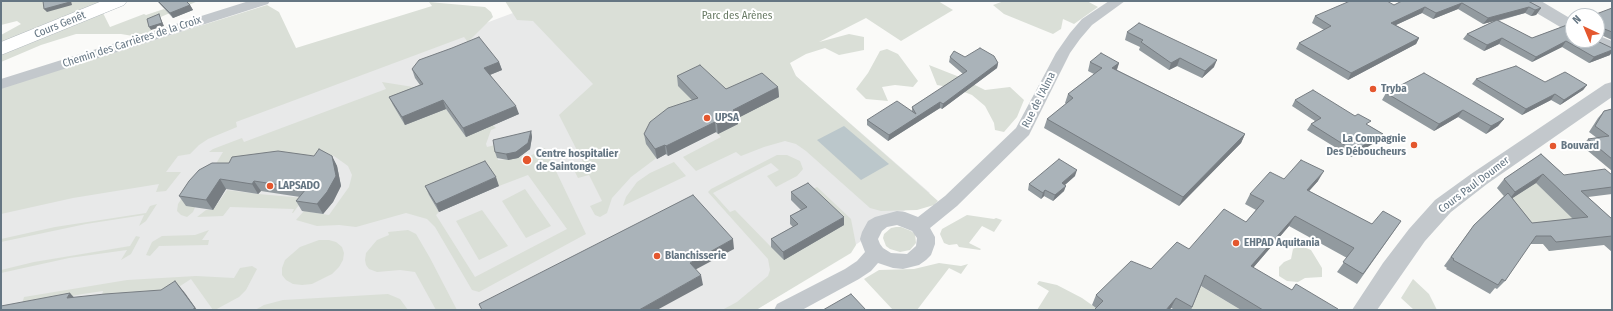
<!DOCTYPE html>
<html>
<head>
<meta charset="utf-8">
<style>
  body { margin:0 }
  #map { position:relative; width:1613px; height:311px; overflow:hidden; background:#fafaf8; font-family:"Fira Sans Condensed",sans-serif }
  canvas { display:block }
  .frame { position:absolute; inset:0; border:2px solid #657683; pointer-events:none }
  .north { position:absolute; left:1565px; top:8px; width:40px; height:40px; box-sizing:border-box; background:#fff; border:1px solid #c1c8cd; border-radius:50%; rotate:316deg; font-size:11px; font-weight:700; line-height:16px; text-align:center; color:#657683 }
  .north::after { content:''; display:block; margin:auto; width:14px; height:18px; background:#e4572e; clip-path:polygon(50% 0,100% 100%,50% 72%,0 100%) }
</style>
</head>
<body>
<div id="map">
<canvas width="1613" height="311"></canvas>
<div class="frame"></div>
<div class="north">N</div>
</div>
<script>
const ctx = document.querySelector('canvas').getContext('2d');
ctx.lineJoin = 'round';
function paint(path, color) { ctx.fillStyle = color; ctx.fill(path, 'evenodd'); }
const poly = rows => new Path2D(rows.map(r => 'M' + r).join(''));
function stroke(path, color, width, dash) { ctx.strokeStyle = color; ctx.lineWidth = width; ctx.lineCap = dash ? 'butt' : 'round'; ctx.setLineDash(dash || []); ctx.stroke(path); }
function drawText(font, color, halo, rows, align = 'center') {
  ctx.font = font + ' "Fira Sans Condensed",sans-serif'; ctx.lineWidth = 4; ctx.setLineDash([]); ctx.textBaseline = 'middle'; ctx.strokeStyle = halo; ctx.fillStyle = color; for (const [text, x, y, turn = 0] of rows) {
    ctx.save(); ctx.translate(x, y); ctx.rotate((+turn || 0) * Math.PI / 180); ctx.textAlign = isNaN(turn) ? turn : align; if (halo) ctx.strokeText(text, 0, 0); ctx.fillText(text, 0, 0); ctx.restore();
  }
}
paint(poly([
  [545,1,710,1,930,193,808,278,756,310,1,310,1,204]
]), '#e8e9e9');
paint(poly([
  [1,1,105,1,1,45,1,35,21,24,17,21,1,25],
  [189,1,198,1,149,22,152,34,139,37,121,34,76,34,41,45,1,62,1,53,103,13,110,27,144,14,146,15,164,9,165,10],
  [505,1,938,1,953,10,901,41,866,18,819,42,849,34,864,37,864,50,839,55,825,48,806,54,790,63,796,76,938,201,934,205,917,210,881,211,870,208,806,151,796,144,785,141,764,147,741,156,736,152,696,171,683,157,721,137,716,132,678,131,655,159,631,177,612,198,607,213,600,217,595,215,590,206,602,201,589,175,578,178,575,172,586,168,559,115,593,84,533,21,517,20],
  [1004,1,1087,1,1098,7,1074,24,1063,19,1061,29,1053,34,1004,14,993,5],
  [429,2,485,7,491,12,493,17,468,42,464,37,236,122,237,127,208,139,199,145,190,154,178,156,166,172,181,172,166,191,156,192,159,184,73,198,1,214,1,88,267,5,279,12,296,48,432,6],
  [887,49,898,54,918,81,913,87,895,85,882,87,888,101,866,99,856,89,868,73,880,51],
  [929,65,957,76,985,90,1010,87,1024,100,1017,117,1004,132,995,130,994,123,985,106,972,95,954,88,937,85],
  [382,82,432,90,405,125,446,109,466,136,493,125,496,128,491,130,486,144,487,147,495,145,498,160,513,159,525,155,528,157,545,148,586,234,479,292,472,290,435,227,427,219,406,213,356,227,339,225,317,226,296,220,304,211,329,215,349,187,352,175,348,166,334,156,325,154,305,156,238,167,196,205,193,212,187,217,181,215,177,211,178,204,197,175,211,172,223,152,209,152,213,149,242,138,244,142,386,89],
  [528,175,567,229,475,277,436,215,439,212,429,195,499,186],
  [777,155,787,155,800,161,803,169,797,176,776,187,767,176,779,170,771,163,713,193,730,212,735,210,771,247,844,225,808,191,817,187,851,219,856,245,851,253,756,310,722,310,737,302,768,276,770,270,768,259,708,192,711,189],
  [674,162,686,176,623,206,626,197,637,182,650,173],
  [1534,162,1612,252,1604,244,1549,251,1497,188],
  [525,189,551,226,526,238,502,201],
  [227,190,258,194,304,198,293,213,292,213,294,209,230,207,223,216,197,217,206,210,213,210],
  [157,204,146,221,139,226,144,215,86,224,1,242,1,239,55,227,146,213,150,206],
  [482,210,508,246,479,260,456,221],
  [967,215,994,219,996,218,1002,220,994,232,982,226,969,243,981,249,980,250,959,247,957,244,949,245,944,243,940,234,942,229],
  [896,227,901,227,911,231,915,234,916,243,910,250,900,252,890,249,886,246,883,238,884,234,891,228],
  [209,230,202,240,209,240,208,245,159,246,150,256,146,255,152,242,162,236,195,235],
  [408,230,416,234,430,258,457,310,436,310,415,272,400,270,377,272,369,269,366,265,365,260,366,253,377,240,389,235,388,232],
  [136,236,140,237,131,254,121,260,127,250,69,258,1,273,1,270,34,262,130,246],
  [319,240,329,240,336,242,342,247,344,253,343,260,339,267,332,274,312,284,302,285,293,284,286,280,282,275,282,268,285,260,300,247],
  [1299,245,1311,250,1322,268,1322,277,1305,278,1298,282,1287,281,1279,276,1279,267,1284,262,1291,259,1293,249],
  [939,263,961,266,968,264,961,274,949,268,917,310,893,310,864,279,879,270,914,269],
  [252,266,257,269,246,290,239,297,215,310,213,310,191,279,163,297,99,305,103,291,83,294,35,303,21,308,24,297,127,280,196,276,234,278,240,268],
  [1413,279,1429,294,1437,310,1414,310,1401,298],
  [1039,281,1057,285,1082,298,1099,310,1037,310,1049,291,1037,284],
  [1194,282,1241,310,1191,310],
  [388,294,400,299,408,310,255,310,264,305,283,300]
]), '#dadfd7');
paint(poly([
  [844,126,889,164,861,180,817,140]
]), '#bbc7cb');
const secondary = poly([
  [102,1,127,1,124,5,1,55,1,42,102,1]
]);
stroke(secondary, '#b3babf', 1);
paint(poly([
  [249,1,270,1,268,4,1,89,1,79,249,1],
  [1109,1,1125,1,1092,25,1080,39,1070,53,1029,135,957,206,930,228,935,237,935,244,931,255,926,260,919,265,903,269,893,268,878,263,871,271,859,279,802,310,774,310,777,304,845,269,857,261,865,252,860,239,862,232,868,221,875,217,897,211,905,212,918,217,945,196,1016,128,1056,53,1070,33,1082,19,1109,1],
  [897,225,912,231,917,238,916,246,907,254,891,253,883,248,880,244,878,239,882,231,887,227,897,225]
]), '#c3c8cc');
paint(poly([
  [1520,1,1541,1,1573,20,1573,32,1567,31,1523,5,1520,1],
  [1597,35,1612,41,1612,54,1591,44,1588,40,1597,40,1597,35],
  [1612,82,1612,97,1487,184,1451,212,1425,241,1377,310,1352,310,1383,263,1409,229,1435,200,1471,174,1605,84,1612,82]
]), '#c3c8cc');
paint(secondary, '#fff');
paint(poly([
  [157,1,186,1,190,5,193,10,173,18],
  [1528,1,1541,8,1536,15,1531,16,1525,13,1498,21,1532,38,1567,25,1610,55,1589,63,1562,47,1532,62,1499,44,1484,51,1463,39,1467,34,1494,21,1483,24,1458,9,1433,19,1422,13,1396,25,1419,38,1416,44,1348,80,1296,49,1299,43,1324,30,1312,23,1315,16,1394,5],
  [1612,8,1612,40,1599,34,1597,37,1597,16],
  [1127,32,1214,67,1202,78,1177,66,1169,70,1139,50,1140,47,1125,40],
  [950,57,965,57,998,63,997,68,942,109,940,108,888,141,867,125,867,120,912,111,912,107,963,74,949,62],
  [499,62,502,70,490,75,519,114,466,137,446,109,405,125,393,105,389,97,420,85,415,78,412,69],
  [1090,62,1119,63,1117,70,1245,134,1241,143,1179,206,1044,128,1047,119,1066,104,1065,103,1068,94,1094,74,1088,71],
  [677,76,726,89,778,87,779,97,738,118,738,124,718,134,716,132,668,156,666,154,657,159,646,144,644,134,692,100,678,86],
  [1476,79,1545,82,1587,85,1583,90,1560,105,1551,100,1522,115,1472,84],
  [1386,93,1504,119,1498,126,1486,134,1458,117,1434,131,1382,100],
  [1295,100,1368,125,1383,134,1379,140,1351,157,1307,130,1311,124,1315,121,1292,106],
  [1612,109,1612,171,1582,146,1588,139,1597,138,1589,132,1598,118,1604,111],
  [531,131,532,137,530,149,518,158,508,160,497,158,495,152],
  [1541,154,1564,175,1612,175,1612,194,1588,197,1612,219,1612,252,1604,245,1549,251,1543,244,1530,244,1505,281,1497,289,1495,288,1490,294,1446,269,1447,268,1444,266,1474,225,1504,196,1497,188,1504,179],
  [1536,183,1573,219,1532,223,1512,198],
  [314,156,332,156,337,166,341,186,333,202,323,214,302,211,296,201,300,197,261,191,258,194,226,189,213,210,186,206,179,196,229,163],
  [1075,176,1065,185,1064,191,1053,201,1044,196,1041,199,1028,190,1029,184],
  [1284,179,1318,181,1309,191,1372,224,1401,221,1357,284,1337,272,1347,258,1289,226,1253,268,1292,290,1338,310,1241,310,1201,286,1191,310,1175,310,1171,308,1096,308,1092,305,1096,295,1151,269,1189,249,1246,222,1256,210,1245,204,1250,194],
  [425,186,499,186,439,212,429,195],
  [791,192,844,225,784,260,771,247,771,239,793,227,790,224,790,216,801,210,791,200]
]), '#929a9f');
paint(poly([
  [70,1,71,1,72,5,47,12,44,9],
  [1462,3,1458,9,1433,19,1436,13],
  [190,5,193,10,173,18,170,13],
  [1425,7,1422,13,1387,29,1391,23],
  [1529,7,1525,13,1483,24,1488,18],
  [1541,8,1536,15,1531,16,1535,10],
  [159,14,160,17,164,26,151,30,149,27],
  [1419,38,1416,44,1348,80,1351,73],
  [1502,38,1499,44,1484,51,1487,45],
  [1566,41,1562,47,1532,62,1536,57],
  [1612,50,1612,52,1610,55,1589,63,1594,57],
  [1180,58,1177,66,1169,70,1171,63],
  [1217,60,1214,67,1202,78,1205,71],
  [499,62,502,70,487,76,484,68],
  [998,63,997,68,942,109,943,104],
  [1119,63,1116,71,1112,68],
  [1587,85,1583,90,1560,105,1564,100],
  [778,87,779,97,738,118,738,124,718,134,717,124,733,110],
  [1555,94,1551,100,1522,115,1526,109],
  [443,100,446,109,405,125,402,117],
  [940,102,940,108,888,141,889,135],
  [516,106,519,114,466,137,463,128],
  [1463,110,1458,117,1434,131,1439,124],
  [1504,119,1498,126,1486,134,1491,126],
  [715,122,716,132,668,156,666,146],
  [531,131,532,137,530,149,518,158,508,160,506,154],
  [1245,134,1241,143,1179,206,1183,197],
  [1383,134,1379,140,1351,157,1354,151],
  [665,145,666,154,657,159,655,149],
  [332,156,337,166,341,186,333,202,323,214,317,204],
  [1077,170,1075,176,1060,189,1062,183],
  [1324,171,1318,181,1301,200,1307,190],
  [1543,174,1536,183,1508,201,1515,192],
  [496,177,499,186,439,212,436,204],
  [220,179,226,189,213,210,206,200],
  [254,181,261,191,258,194,252,184],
  [1066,186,1064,191,1053,201,1055,195],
  [1045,190,1044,196,1041,199,1043,193],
  [1295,216,1289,226,1246,276,1251,266],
  [844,217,844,225,784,260,783,252],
  [733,239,734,249,691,272,690,263],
  [701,275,703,285,657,310,639,310],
  [175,281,185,293,197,310,192,310],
  [70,293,80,304,67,298],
  [1176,298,1170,310,1166,310]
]), '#777d82');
const building = poly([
  [43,1,70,1,70,2,44,9,43,1],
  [158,1,186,1,190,5,170,13,158,1],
  [1350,1,1387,1,1394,5,1402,1,1528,1,1541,8,1535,10,1529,7,1488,18,1462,3,1436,13,1425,7,1391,23,1419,38,1351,73,1299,43,1331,26,1315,16,1350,1],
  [1612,8,1612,32,1602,28,1600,29,1600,33,1597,33,1597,16,1591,16,1612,8],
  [159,14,162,23,149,27,147,19,159,14],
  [1497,20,1532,38,1567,25,1573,26,1573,40,1595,40,1612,48,1612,50,1594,57,1566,41,1536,57,1502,38,1487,45,1467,34,1497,20],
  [1139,23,1217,60,1205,71,1180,58,1171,63,1141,42,1143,40,1127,32,1139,23],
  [479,37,499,62,484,68,516,106,463,128,443,100,402,117,389,97,423,84,412,69,419,60,452,48,479,37],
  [980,48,994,56,998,63,943,104,940,102,889,135,867,120,897,101,916,114,912,107,967,71,950,57,954,51,965,57,980,48],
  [1101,53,1119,63,1112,68,1245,134,1183,197,1047,119,1073,98,1068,94,1102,68,1090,62,1101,53],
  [700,65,726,89,762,73,778,87,733,110,738,114,717,124,715,122,666,146,665,145,655,149,644,134,650,122,668,108,698,98,677,76,700,65],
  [1516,66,1545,82,1565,72,1587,85,1564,100,1555,94,1526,109,1476,79,1516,66],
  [1424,73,1504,119,1491,126,1463,110,1439,124,1386,93,1424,73],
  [1313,90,1355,116,1358,114,1371,121,1366,124,1383,134,1354,151,1311,124,1321,118,1295,100,1313,90],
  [1612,109,1612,159,1588,139,1609,136,1595,126,1604,111,1612,109],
  [531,131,528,143,516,152,506,154,495,152,493,140,531,131],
  [319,149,332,156,336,176,327,192,317,204,296,201,306,189,254,181,252,184,220,179,206,200,179,196,189,181,199,170,212,163,229,163,232,157,278,151,314,156,319,149],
  [1541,154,1564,175,1605,169,1612,175,1612,187,1581,191,1612,219,1612,236,1556,242,1551,236,1536,236,1505,281,1502,279,1498,285,1453,260,1454,259,1451,257,1474,225,1508,193,1532,223,1588,217,1543,174,1515,192,1504,179,1541,154],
  [1059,159,1077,170,1062,183,1066,186,1055,195,1045,190,1043,193,1029,184,1059,159],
  [1301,160,1324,171,1307,190,1372,224,1383,211,1401,221,1363,274,1343,262,1354,248,1295,216,1251,266,1292,290,1296,284,1338,309,1338,310,1263,310,1205,275,1192,307,1176,298,1166,310,1094,310,1103,301,1096,295,1131,261,1151,269,1177,242,1189,249,1224,209,1246,222,1264,201,1250,194,1270,172,1284,179,1301,160],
  [485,161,496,177,436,204,425,186,485,161],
  [808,183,844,217,783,252,771,239,798,224,790,216,807,207,791,192,808,183],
  [693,195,733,239,690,263,701,275,639,310,482,310,479,304,693,195],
  [175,281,195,308,192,310,1,310,1,306,70,293,67,298,105,294,161,290,175,281],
  [851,294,866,310,823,310,851,294]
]);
paint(building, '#aab3b9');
stroke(building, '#777d82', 1);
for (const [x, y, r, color] of [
  [1373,89,4,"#e4572e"],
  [707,118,4,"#e4572e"],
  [1414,145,4,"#e4572e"],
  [1553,146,4,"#e4572e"],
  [527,160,5,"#e4572e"],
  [270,186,4,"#e4572e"],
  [1236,243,4,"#e4572e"],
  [657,256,4,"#e4572e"]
]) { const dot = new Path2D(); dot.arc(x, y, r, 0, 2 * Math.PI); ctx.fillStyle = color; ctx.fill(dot); stroke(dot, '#fff', 1.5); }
drawText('11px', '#687a64', '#fff', [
  ["Parc des Arènes",737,16]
]);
drawText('11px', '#657683', '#fff', [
  ["Cours Genêt",60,25,-22],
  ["Chemin des Carrières de la Croix",132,42,-18],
  ["Rue de l'Alma",1039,100,-63],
  ["Cours Paul Doumer",1474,185,-37]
]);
drawText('bold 11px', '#657683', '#fff', [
  ["Tryba",1381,89],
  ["UPSA",715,118],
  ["La Compagnie",1406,139,"right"],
  ["Des Déboucheurs",1406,152,"right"],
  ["Bouvard",1561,146],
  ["Centre hospitalier",536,154],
  ["de Saintonge",536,167],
  ["LAPSADO",278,186],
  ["EHPAD Aquitania",1244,243],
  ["Blanchisserie",665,256]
], 'left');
</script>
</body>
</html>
